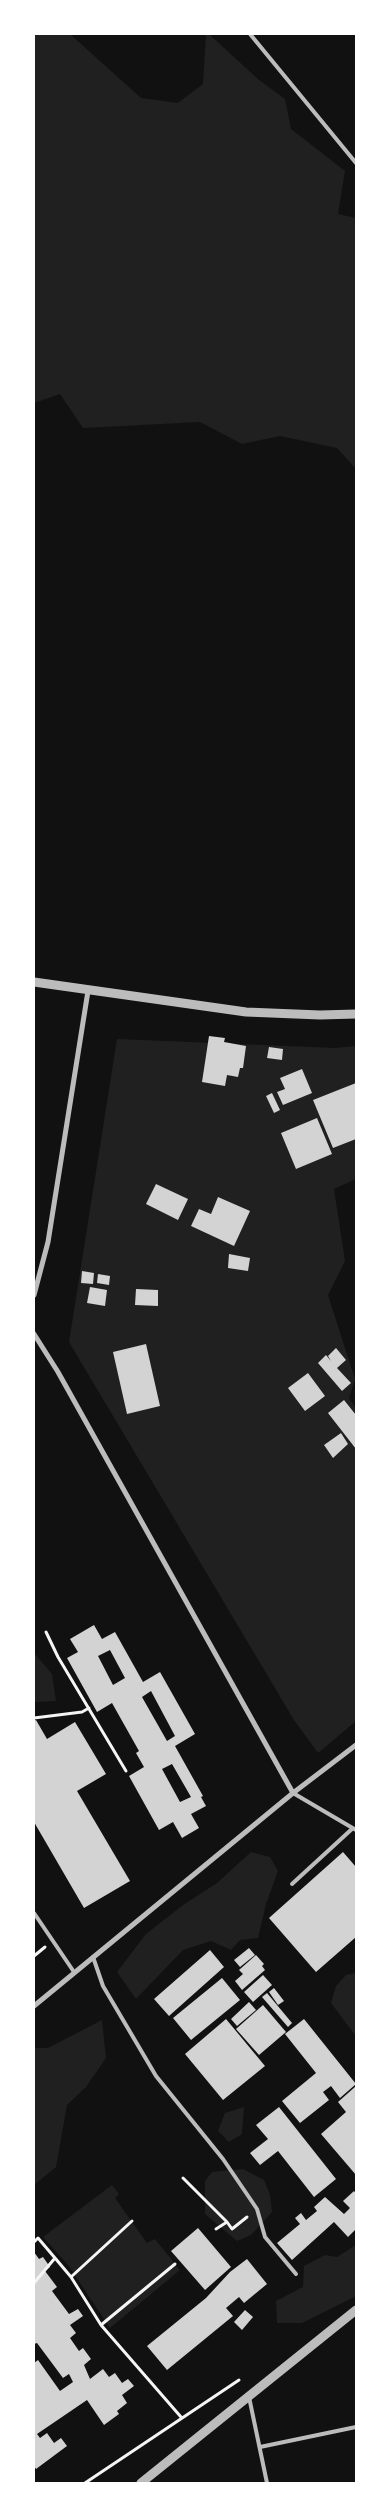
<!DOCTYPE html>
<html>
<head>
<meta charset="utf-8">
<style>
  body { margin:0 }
  #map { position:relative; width:390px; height:2517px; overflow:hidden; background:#111; font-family:"Golos Text",sans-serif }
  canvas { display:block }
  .frame { position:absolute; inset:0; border:35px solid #fff; pointer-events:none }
</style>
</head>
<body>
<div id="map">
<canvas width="390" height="2517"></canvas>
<div class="frame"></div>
</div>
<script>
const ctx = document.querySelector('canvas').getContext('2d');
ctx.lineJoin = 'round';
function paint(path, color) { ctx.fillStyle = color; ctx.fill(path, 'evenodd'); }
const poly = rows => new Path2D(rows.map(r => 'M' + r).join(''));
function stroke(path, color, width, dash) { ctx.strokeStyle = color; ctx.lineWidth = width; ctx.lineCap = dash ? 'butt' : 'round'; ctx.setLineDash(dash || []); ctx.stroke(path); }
paint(poly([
  [34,34,70,34,141,98,178,103,203,84,206,34,209,34,259,80,285,99,291,129,345,171,338,214,356,218,356,469,337,448,280,436,242,444,200,422,83,428,60,394,34,403],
  [117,1039,335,1048,356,1046,356,1179,334,1189,345,1261,328,1295,355,1379,349,1398,356,1408,356,1721,318,1753,294,1720,69,1342],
  [34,1653,52,1674,56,1701,34,1702],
  [251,1852,270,1857,278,1871,266,1904,258,1938,240,1940,231,1950,211,1941,183,1950,136,1999,117,1972,146,1934,183,1905,217,1883],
  [356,1973,356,2035,355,2035,331,2003,336,1986,346,1975],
  [102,2020,106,2058,86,2087,67,2105,56,2167,34,2185,34,2048,48,2048],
  [244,2107,242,2134,229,2142,218,2131,225,2113],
  [243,2169,264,2180,270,2195,272,2212,251,2235,237,2241,205,2214,205,2181,212,2172],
  [112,2185,119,2194,115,2198,147,2243,155,2239,180,2270,110,2328,68,2265,43,2237],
  [356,2245,356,2296,302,2323,277,2323,276,2301,303,2287,304,2266,325,2255,337,2257]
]), '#202020');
paint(poly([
  [209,1036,225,1038,224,1042,246,1046,243,1068,240,1068,238,1077,227,1075,225,1086,202,1082],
  [269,1047,283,1049,282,1060,267,1058],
  [302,1069,312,1093,283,1105,277,1092,285,1089,280,1078],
  [356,1083,356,1139,333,1148,313,1100],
  [272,1093,280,1110,274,1113,266,1096],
  [317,1118,332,1154,296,1169,281,1133],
  [156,1184,188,1199,178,1220,146,1204],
  [218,1197,250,1211,234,1246,191,1226,199,1209,211,1214],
  [229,1254,250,1258,248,1271,228,1268],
  [82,1271,94,1273,93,1284,81,1283],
  [98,1274,110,1276,109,1285,97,1283],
  [90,1287,107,1290,105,1306,87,1303],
  [136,1289,158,1290,158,1306,135,1305],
  [146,1344,160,1406,127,1414,113,1352],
  [336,1348,346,1360,337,1368,351,1383,342,1391,318,1363,326,1355,331,1361,328,1356],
  [308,1373,325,1396,305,1411,288,1388],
  [344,1400,356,1415,356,1449,328,1413],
  [341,1433,348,1444,333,1458,324,1445],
  [94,1625,102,1639,115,1632,143,1682,160,1672,195,1734,175,1746,203,1796,201,1797,206,1806,191,1814,199,1828,182,1838,173,1822,159,1830,129,1776,144,1767,136,1753,139,1751,112,1703,97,1712,67,1658,78,1652,70,1639],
  [110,1650,125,1678,113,1685,98,1656],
  [151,1691,175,1736,167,1741,142,1697],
  [172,1764,191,1797,180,1802,162,1769],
  [36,1720,47,1739,75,1722,106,1774,77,1791,130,1881,84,1908,34,1822,34,1721],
  [343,1852,356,1867,356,1937,316,1972,269,1918],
  [249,1948,255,1955,240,1967,234,1960],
  [210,1950,224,1967,169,2016,154,1999],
  [256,1955,264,1964,262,1966,265,1970,242,1990,235,1981,243,1974,239,1970],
  [263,1975,272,1985,253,2002,244,1992],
  [222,1978,240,2000,191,2040,173,2018],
  [274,1988,284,2001,278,2005,269,1992],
  [267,1993,292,2023,288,2027,262,1997],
  [249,2002,256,2010,237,2026,231,2019],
  [263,2005,286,2032,259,2055,236,2029],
  [226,2019,265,2066,223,2100,185,2054],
  [304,2019,356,2084,340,2098,331,2086,323,2092,329,2100,300,2123,282,2101,316,2073,285,2034],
  [356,2086,356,2175,321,2134,346,2112,338,2102],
  [279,2107,336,2179,314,2197,278,2151,260,2165,250,2153,268,2139,256,2125],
  [354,2191,356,2194,356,2229,348,2237,334,2222,292,2260,277,2243,300,2224,295,2218,301,2213,306,2220,317,2211,314,2207,325,2197,344,2214,350,2208,343,2201],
  [198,2228,231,2267,205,2290,171,2251],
  [34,2252,39,2259,43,2257,50,2267,45,2271,57,2287,52,2291,69,2314,78,2309,83,2316,70,2325,76,2333,70,2338,79,2351,83,2348,91,2359,84,2365,90,2379,103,2369,109,2377,115,2373,122,2383,128,2379,134,2386,122,2395,127,2403,117,2411,119,2414,104,2425,87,2400,37,2434,40,2438,47,2433,54,2443,61,2438,67,2446,36,2469,34,2466,34,2363,38,2360,60,2391,73,2382,69,2374,63,2378,37,2343,34,2344],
  [247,2259,267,2284,244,2303,239,2297,226,2308,233,2316,167,2370,147,2346,206,2298,230,2272],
  [245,2310,253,2317,242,2330,234,2322]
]), '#d3d3d3');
stroke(poly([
  [46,1632,58,1657,126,1771],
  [34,1718,82,1712,89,1708],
  [34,1956,45,1947],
  [183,2178,227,2222],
  [216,2229,227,2222,232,2229,247,2217],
  [34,2242,38,2238,55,2258],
  [71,2277,132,2221],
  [34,2283,55,2258,71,2277,101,2325,181,2417],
  [101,2325,175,2264],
  [85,2483,239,2380]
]), '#f5f5f5', 3);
stroke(poly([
  [250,34,356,163],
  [293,1793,356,1830],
  [292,1884,353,1828],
  [34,1913,74,1972],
  [93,1957,103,1986,156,2076,223,2159,257,2209,265,2237,296,2274],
  [249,2397,267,2483],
  [260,2447,356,2427]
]), '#bcbcbc', 4);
stroke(poly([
  [34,1295,48,1242,88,991],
  [34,1334,58,1372,293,1793],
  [34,2006,293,1793,356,1745]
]), '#bcbcbc', 5);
stroke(poly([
  [34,982,246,1012,320,1015,356,1014],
  [141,2483,356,2310]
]), '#bcbcbc', 9);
</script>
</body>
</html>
